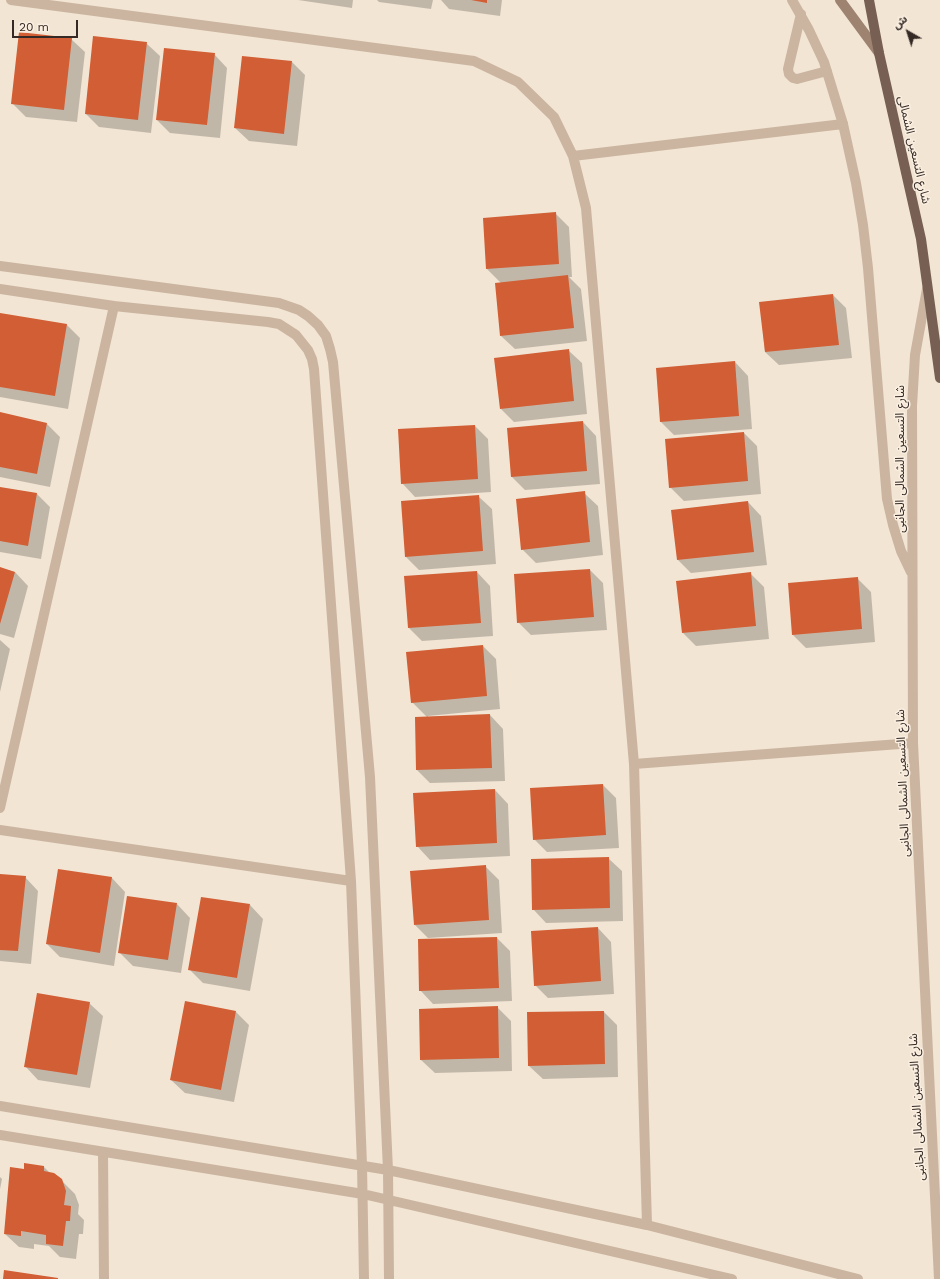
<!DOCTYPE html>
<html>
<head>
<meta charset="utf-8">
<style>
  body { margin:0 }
  #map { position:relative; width:940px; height:1279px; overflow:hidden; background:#f2e5d4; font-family:"Work Sans","Noto Sans Arabic",sans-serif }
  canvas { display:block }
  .north { position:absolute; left:888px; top:12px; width:40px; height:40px; -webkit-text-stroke:3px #faefe0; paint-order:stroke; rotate:321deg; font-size:11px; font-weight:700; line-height:16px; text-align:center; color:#342924 }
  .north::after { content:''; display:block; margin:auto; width:14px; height:18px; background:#342924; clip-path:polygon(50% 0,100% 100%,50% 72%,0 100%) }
  .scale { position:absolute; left:12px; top:20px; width:66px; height:18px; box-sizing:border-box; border:2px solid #342924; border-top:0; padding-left:5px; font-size:12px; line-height:14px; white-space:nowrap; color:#342924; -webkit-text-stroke:3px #faefe0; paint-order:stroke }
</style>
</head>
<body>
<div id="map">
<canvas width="940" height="1279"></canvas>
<div class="north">ش</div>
<div class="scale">20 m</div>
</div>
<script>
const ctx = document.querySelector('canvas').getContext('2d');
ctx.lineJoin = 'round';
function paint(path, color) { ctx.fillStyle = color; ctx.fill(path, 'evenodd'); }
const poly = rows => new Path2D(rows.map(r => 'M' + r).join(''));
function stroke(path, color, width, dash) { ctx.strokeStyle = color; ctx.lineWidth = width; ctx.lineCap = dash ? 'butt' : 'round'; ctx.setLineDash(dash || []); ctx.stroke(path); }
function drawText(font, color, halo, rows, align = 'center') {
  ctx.font = font + ' "Work Sans","Noto Sans Arabic",sans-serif'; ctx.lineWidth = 3; ctx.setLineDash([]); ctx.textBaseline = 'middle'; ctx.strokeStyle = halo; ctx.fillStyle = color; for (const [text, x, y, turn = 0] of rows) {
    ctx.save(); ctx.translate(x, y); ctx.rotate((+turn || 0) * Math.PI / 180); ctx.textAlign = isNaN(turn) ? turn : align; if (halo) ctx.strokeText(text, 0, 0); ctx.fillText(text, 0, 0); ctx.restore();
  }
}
paint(poly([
  [298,0,353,0,352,8],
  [377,0,433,0,431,9,379,2],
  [441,0,502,0,500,16,449,9],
  [71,39,85,52,77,122,26,117,13,104],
  [146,43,160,56,151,133,99,127,86,114],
  [214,54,227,68,220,138,170,133,157,120],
  [292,62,305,75,297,146,249,141,235,128],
  [555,213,569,227,572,277,569,277,581,289,587,341,515,349,501,336,501,283,487,269,484,219],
  [833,295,846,308,852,358,779,365,765,352,760,303],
  [0,314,67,325,80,338,68,409,0,397],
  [568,350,582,363,587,414,514,422,501,409],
  [735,362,748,376,752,429,674,435,661,422,657,369],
  [0,413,47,424,60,437,50,487,0,477],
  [583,422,596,436,600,484,525,490,512,477,508,429],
  [475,426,488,439,491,492,415,497,402,483],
  [744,433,757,446,761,494,684,501,670,487],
  [0,488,37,494,50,507,41,559,0,552],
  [584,493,598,506,603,555,536,563,522,549],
  [478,496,492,509,496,564,419,570,406,557],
  [748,502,761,516,767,565,691,573,678,560,672,511],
  [0,568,15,572,28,586,14,638,0,634],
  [590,570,603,583,607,630,531,635,518,622],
  [477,572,490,586,493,636,422,641,409,628],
  [750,573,764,587,769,639,696,646,683,633],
  [857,578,871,592,875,642,806,648,793,635],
  [0,640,10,649,0,692],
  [483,646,496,659,500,709,428,716,428,717,490,715,503,729,505,781,430,783,417,770,416,718,427,717,412,702],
  [603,785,616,798,619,848,547,852,534,839],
  [495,790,508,804,510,856,430,860,417,846],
  [608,858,622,871,623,921,546,923,533,909],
  [485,866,499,880,502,933,428,938,415,925],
  [59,870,112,878,125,892,114,966,60,957,47,944],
  [0,875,25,877,38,891,31,964,0,961],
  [177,904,190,918,181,973,133,966,119,952],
  [250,905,263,919,250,991,203,983,190,970],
  [598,928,611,942,614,994,548,998,535,985],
  [497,938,510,951,512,1001,433,1004,420,990],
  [89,1003,103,1016,90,1088,38,1080,25,1066],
  [497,1007,511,1021,512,1071,435,1073,421,1060],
  [236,1012,249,1025,234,1102,185,1093,171,1080],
  [604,1012,617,1025,618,1077,543,1079,529,1066],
  [44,1167,50,1173,61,1180,75,1194,79,1205,78,1214,84,1220,83,1234,79,1234,76,1259,60,1257,49,1246,34,1244,34,1249,19,1247,5,1234,24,1170],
  [0,1177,2,1179,0,1189]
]), '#0003');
paint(poly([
  [471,0,487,0,487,3],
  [19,32,72,38,64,110,11,104],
  [93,36,147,42,138,120,85,114],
  [164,48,215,53,207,125,156,120],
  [242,56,292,61,284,134,234,128],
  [556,212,559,264,486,269,483,218],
  [568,275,574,328,500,336,495,283],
  [833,294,839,345,765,352,759,302],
  [0,313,67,324,55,396,0,387],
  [569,349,574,401,500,409,494,358],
  [735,361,739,416,660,422,656,368],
  [0,412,47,423,37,474,0,467],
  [583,421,587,471,511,477,507,428],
  [475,425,478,479,401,484,398,429],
  [744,432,748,481,669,488,665,439],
  [0,487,37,493,28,546,0,541],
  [585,491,590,542,521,550,516,499],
  [479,495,483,551,405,557,401,501],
  [748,501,754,552,677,560,671,510],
  [0,567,15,572,0,624],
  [590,569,594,617,517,623,514,574],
  [477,571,481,623,408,628,404,576],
  [751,572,756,626,682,633,676,581],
  [858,577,862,629,792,635,788,583],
  [483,645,487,696,411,703,406,652],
  [490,714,492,768,416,770,415,717],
  [603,784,606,835,533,840,530,788],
  [495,789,497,843,416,847,413,793],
  [609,857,610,908,532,910,531,859],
  [486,865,489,920,414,925,410,871],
  [58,869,112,877,100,953,46,944],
  [0,874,26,876,18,951,0,950],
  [127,896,177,903,168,960,118,953],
  [201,897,250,904,237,978,188,970],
  [598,927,601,981,534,986,531,931],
  [497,937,499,988,419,991,418,939],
  [37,993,90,1002,77,1075,24,1067],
  [185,1001,236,1011,221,1090,170,1080],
  [498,1006,499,1058,420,1060,419,1009],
  [604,1011,605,1064,528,1066,527,1012],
  [24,1163,44,1166,44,1171,54,1173,62,1179,66,1191,64,1205,71,1206,70,1221,66,1221,63,1246,46,1244,46,1235,21,1231,21,1236,4,1234,10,1167,24,1169],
  [4,1270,58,1278,58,1279,3,1279]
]), '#d15e34');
stroke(poly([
  [792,0,809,30,824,62,843,124],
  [801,14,788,69,789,74,793,78,797,79,827,71]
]), '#cbb5a0', 10);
stroke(poly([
  [11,0,474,61,518,82,554,117,573,156,586,208,634,764,647,1225],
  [573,156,843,124,856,183,863,225,868,268,887,499,893,525,901,551,911,572],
  [0,266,279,303,299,310,308,316,318,325,326,336,330,349,333,362,370,777,388,1170,389,1279],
  [0,289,114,306,268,322,279,324,296,335,308,350,312,359,314,369,351,881,362,1165,364,1279],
  [927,289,915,355,912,406,913,743,939,1279],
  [634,764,913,743],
  [0,808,114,306],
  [0,830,351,881],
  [0,1106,388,1170,647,1225,858,1279],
  [0,1135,363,1194,732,1279],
  [103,1152,104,1279]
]), '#cbb5a0', 10);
stroke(poly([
  [840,0,879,53]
]), '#9e8371', 10);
stroke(poly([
  [869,0,879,53,921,239,940,378]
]), '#776053', 10);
drawText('12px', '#342924', '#faefe0', [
  ["شارع التسعين الشمالى",914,150,77],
  ["شارع التسعين الشمالى الجانبى",900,459,-90],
  ["شارع التسعين الشمالى الجانبى",903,783,-92],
  ["شارع التسعين الشمالى الجانبى",917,1107,-93]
]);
</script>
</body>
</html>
